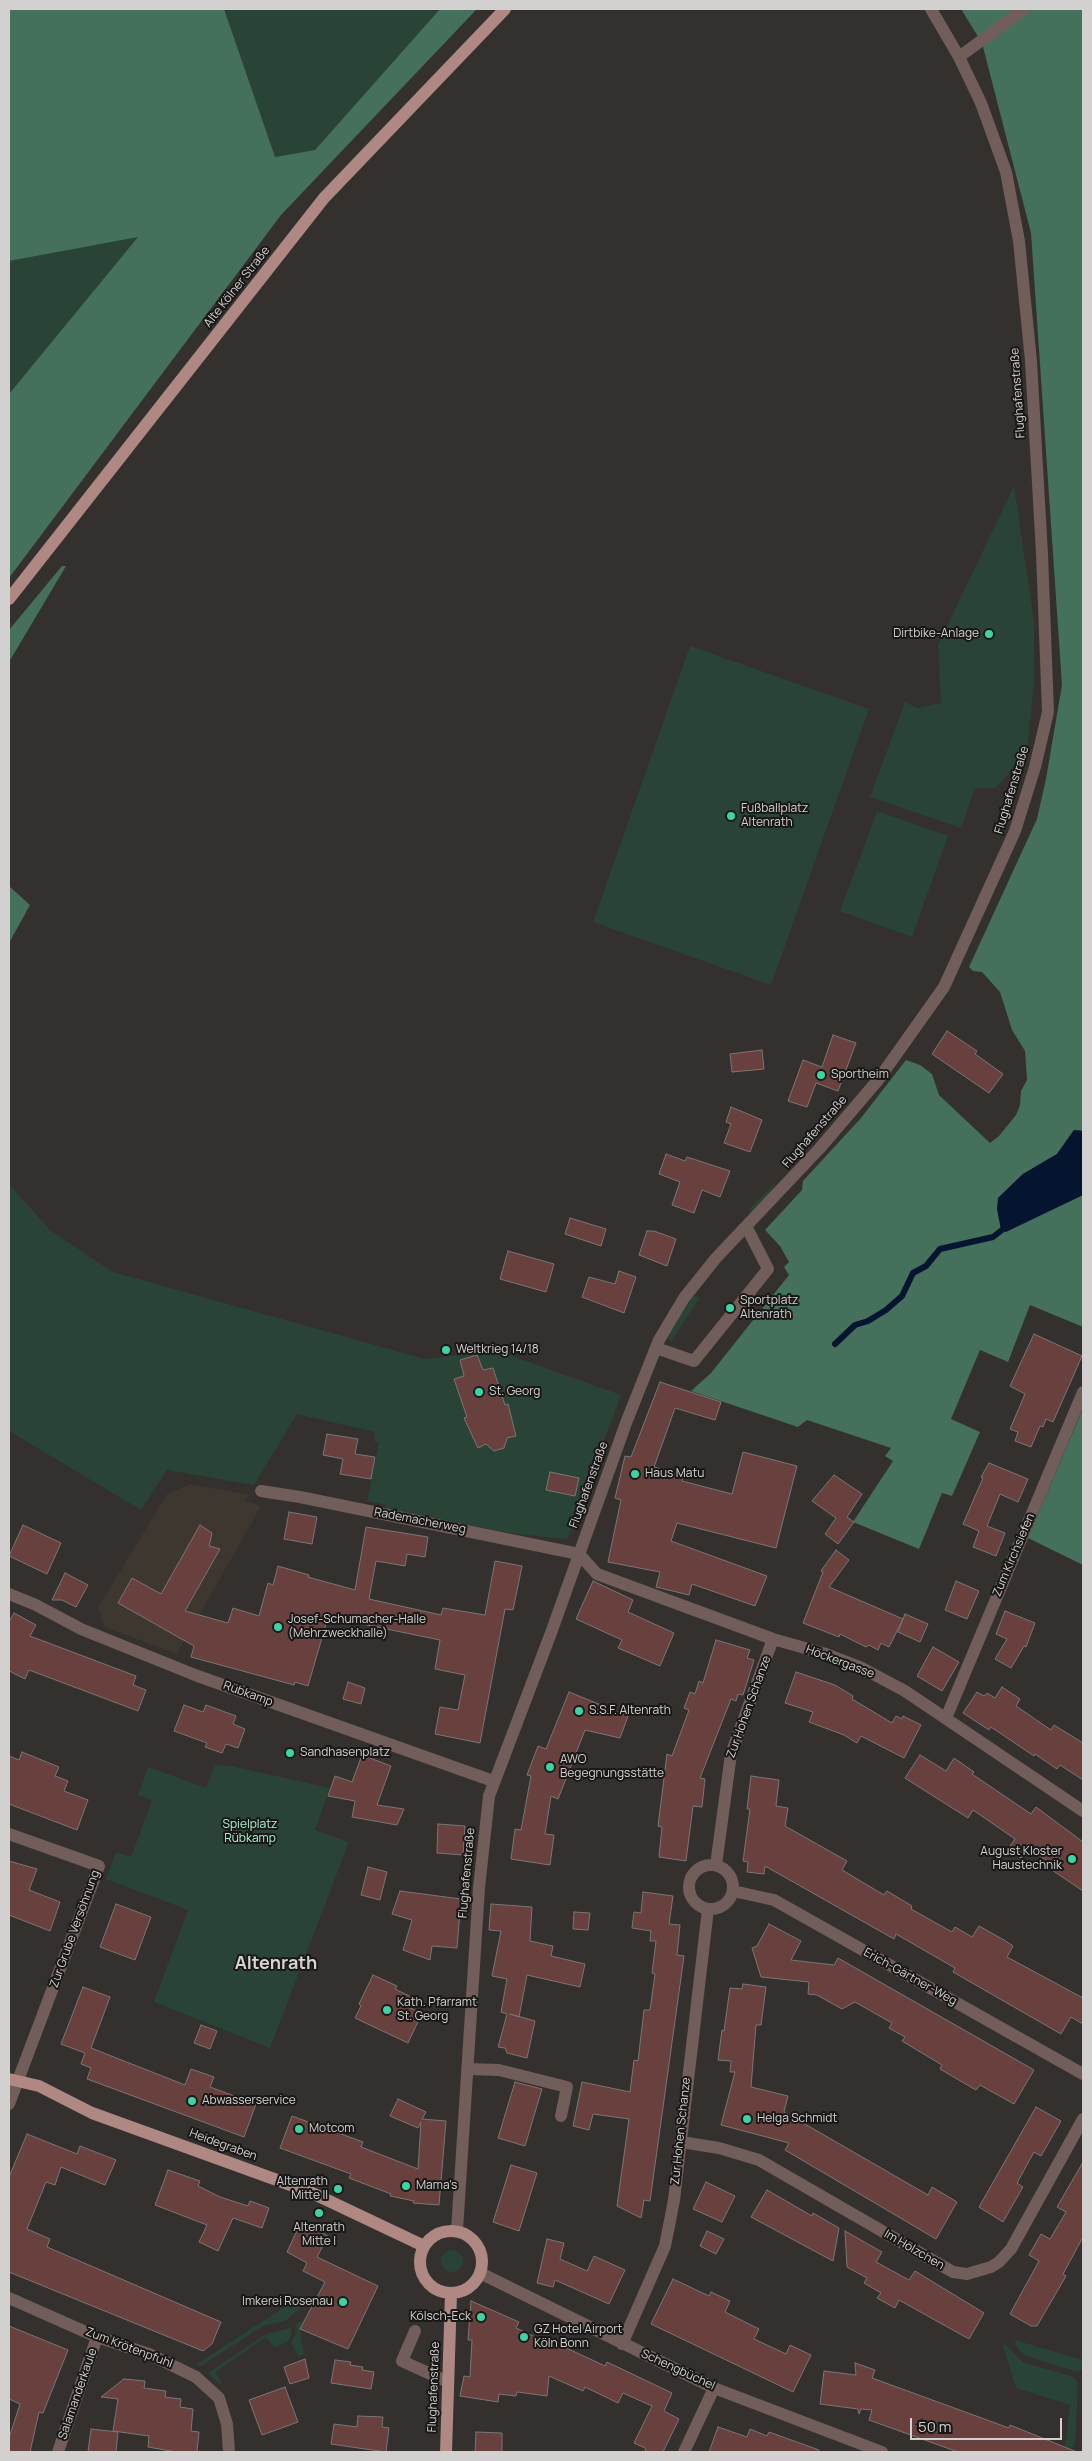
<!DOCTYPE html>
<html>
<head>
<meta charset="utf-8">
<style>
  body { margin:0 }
  #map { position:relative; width:1092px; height:2461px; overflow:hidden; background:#33302e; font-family:Manrope,sans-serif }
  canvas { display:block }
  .frame { position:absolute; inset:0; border:10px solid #d3d1d0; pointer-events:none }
  .scale { position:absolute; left:910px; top:2418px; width:152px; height:22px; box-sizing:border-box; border:2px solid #d3d1d0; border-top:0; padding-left:6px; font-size:15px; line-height:18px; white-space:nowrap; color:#d3d1d0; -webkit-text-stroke:4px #191817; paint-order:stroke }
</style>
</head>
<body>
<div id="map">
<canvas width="1092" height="2461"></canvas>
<div class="frame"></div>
<div class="scale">50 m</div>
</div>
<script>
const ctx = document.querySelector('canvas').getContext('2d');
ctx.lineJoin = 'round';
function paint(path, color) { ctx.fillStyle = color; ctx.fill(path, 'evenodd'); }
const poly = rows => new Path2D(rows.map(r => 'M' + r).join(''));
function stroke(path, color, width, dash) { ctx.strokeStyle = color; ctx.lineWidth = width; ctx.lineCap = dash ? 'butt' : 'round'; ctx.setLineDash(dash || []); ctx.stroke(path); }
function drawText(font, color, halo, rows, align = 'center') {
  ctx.font = font + ' Manrope,sans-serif'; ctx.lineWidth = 4; ctx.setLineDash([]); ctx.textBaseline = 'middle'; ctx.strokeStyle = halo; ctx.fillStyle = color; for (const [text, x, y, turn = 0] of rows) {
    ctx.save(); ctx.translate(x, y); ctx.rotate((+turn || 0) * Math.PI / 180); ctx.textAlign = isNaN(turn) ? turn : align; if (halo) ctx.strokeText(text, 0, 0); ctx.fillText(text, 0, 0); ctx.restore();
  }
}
paint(poly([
  [190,1484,249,1495,245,1501,261,1506,177,1654,105,1627,98,1608,167,1494]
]), '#3e3730');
paint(poly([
  [224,9,440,9,315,150,274,157],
  [138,236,138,237,9,394,9,261],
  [1014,486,1034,622,1034,681,1027,754,995,788,975,788,961,828,870,797,905,702,917,708,941,703,938,645],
  [690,646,869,709,771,985,593,922],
  [877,811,948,836,912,937,840,911],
  [9,1184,50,1230,113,1272,425,1359,498,1351,621,1395,567,1539,516,1534,416,1515,386,1510,386,1505,367,1501,379,1442,374,1441,375,1432,297,1414,254,1485,167,1470,141,1510,9,1431],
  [774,1184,775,1191,754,1212,748,1210],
  [693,1296,700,1297,671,1342,668,1337],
  [215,1765,231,1766,330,1788,315,1830,349,1842,270,2048,154,2002,188,1910,106,1879,116,1852,131,1857,152,1800,138,1795,148,1767,206,1788],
  '441 2261a11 11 0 1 1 22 0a11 11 0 1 1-22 0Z',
  [289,2304,301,2308,285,2321,263,2326,201,2366,196,2365],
  [306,2318,300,2329,304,2353,299,2357,291,2343,297,2332,296,2325],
  [291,2328,291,2336,288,2341,275,2348,266,2337,215,2372,222,2382,220,2384,208,2373,266,2334],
  [1015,2340,1083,2360,1082,2369,1078,2372,1024,2355,1016,2346],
  [1002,2342,1023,2362,1073,2377,1076,2380,1078,2387,1075,2443,1072,2448,1065,2446,1070,2405,1016,2388]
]), '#294437');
paint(poly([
  [9,9,224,9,275,157,315,150,440,9,477,9,281,215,9,578,9,394,138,237,9,261],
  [961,9,1083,9,1083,1131,1074,1130,1057,1154,1023,1174,998,1198,1037,1216,1083,1195,1083,1327,1030,1305,1008,1362,980,1350,951,1419,980,1432,952,1496,942,1493,919,1549,853,1522,893,1461,885,1456,891,1448,807,1420,798,1427,691,1391,711,1373,789,1275,784,1267,789,1262,780,1246,765,1230,802,1190,803,1181,861,1118,906,1060,920,1065,932,1074,939,1095,990,1143,999,1136,1016,1115,1020,1105,1021,1091,1027,1080,1025,1051,1012,1030,1000,992,982,972,973,971,969,967,1037,819,1046,779,1062,685,1031,233,982,43],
  [62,566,66,566,9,662,9,630],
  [9,886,30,905,9,943],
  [1083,1408,1083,1565,1028,1538]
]), '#45705c');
paint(poly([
  [1074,1130,1083,1131,1083,1195,1006,1232,1001,1230,997,1209,998,1198,1023,1174,1057,1154]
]), '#05142f');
stroke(poly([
  [835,1344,855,1325,868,1321,886,1310,902,1296,913,1273,926,1266,940,1249,993,1237,1007,1226]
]), '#05142f', 6);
const building = poly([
  [947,1031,977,1051,975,1054,1003,1074,989,1093,932,1054,947,1031],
  [833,1035,856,1043,838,1091,816,1083,807,1107,788,1101,803,1060,822,1067,833,1035],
  [762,1050,764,1069,732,1072,730,1054,762,1050],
  [731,1107,762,1120,750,1152,724,1143,731,1124,726,1122,731,1107],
  [666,1154,685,1161,687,1157,730,1171,720,1197,702,1190,694,1213,672,1205,680,1182,659,1174,666,1154],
  [570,1218,606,1229,601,1246,565,1234,570,1218],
  [647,1231,654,1231,676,1239,667,1266,639,1255,647,1231],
  [508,1251,554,1264,546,1292,500,1279,508,1251],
  [619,1271,636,1277,624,1313,582,1297,589,1277,615,1284,619,1271],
  [1034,1334,1082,1356,1053,1422,1046,1419,1043,1427,1040,1426,1031,1447,1015,1441,1018,1432,1010,1429,1025,1394,1010,1386,1034,1334],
  [477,1355,483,1370,493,1368,505,1405,508,1404,516,1436,507,1438,504,1448,494,1451,486,1444,478,1448,464,1418,467,1417,454,1379,464,1376,460,1360,477,1355],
  [660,1382,721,1402,715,1420,675,1408,654,1467,684,1475,682,1481,732,1494,743,1452,797,1466,776,1548,677,1523,671,1541,767,1576,755,1606,692,1584,689,1595,656,1587,660,1572,608,1562,621,1500,615,1498,625,1456,631,1457,660,1382],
  [327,1434,358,1439,355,1454,375,1457,371,1479,340,1474,343,1459,323,1455,327,1434],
  [989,1463,1028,1479,1018,1502,1000,1494,987,1526,1005,1533,996,1556,973,1547,979,1531,963,1524,983,1478,981,1477,989,1463],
  [550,1472,579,1478,575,1496,546,1490,550,1472],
  [834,1475,862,1494,847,1517,854,1522,838,1544,825,1534,836,1518,812,1501,834,1475],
  [289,1512,317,1517,312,1544,284,1539,289,1512],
  [23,1525,61,1543,47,1574,9,1556,23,1525],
  [200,1525,212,1533,209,1546,220,1549,185,1611,228,1623,233,1608,259,1616,268,1583,273,1585,278,1566,309,1575,308,1577,355,1590,366,1527,428,1537,425,1557,407,1554,405,1566,376,1561,369,1599,441,1615,443,1608,485,1615,495,1561,522,1566,513,1610,505,1609,480,1743,435,1734,440,1707,458,1710,465,1675,435,1669,440,1640,328,1617,308,1686,295,1682,294,1685,191,1657,194,1646,118,1603,132,1578,161,1594,200,1525],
  [836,1550,849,1560,829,1587,903,1619,889,1647,881,1643,878,1650,869,1645,866,1647,840,1634,839,1637,803,1623,823,1572,821,1571,836,1550],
  [65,1573,88,1585,76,1607,62,1600,52,1600,65,1573],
  [593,1581,633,1600,628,1612,674,1633,660,1666,618,1648,622,1640,576,1619,593,1581],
  [956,1581,979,1591,967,1619,945,1610,956,1581],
  [1005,1611,1035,1623,1026,1647,1024,1646,1011,1668,995,1659,1007,1639,996,1634,1005,1611],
  [14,1613,36,1625,30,1636,136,1676,133,1685,146,1690,138,1711,29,1670,25,1679,11,1672,9,1670,9,1622,14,1613],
  [905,1614,928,1624,920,1642,898,1632,905,1614],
  [716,1640,750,1650,747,1658,754,1660,743,1695,738,1694,736,1701,731,1699,700,1778,705,1779,702,1807,693,1806,686,1861,659,1857,662,1827,658,1826,667,1754,672,1756,689,1710,684,1708,690,1692,695,1694,699,1681,703,1683,716,1640],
  [933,1647,959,1662,942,1691,917,1676,933,1647],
  [796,1672,835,1685,853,1696,852,1699,892,1723,896,1716,902,1719,903,1716,921,1725,904,1758,861,1736,857,1743,844,1735,809,1722,813,1712,785,1703,796,1672],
  [348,1682,365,1688,361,1704,343,1699,348,1682],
  [1002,1687,1020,1699,1016,1706,1051,1730,1054,1725,1083,1743,1083,1780,1060,1765,1057,1769,1035,1754,1034,1756,991,1727,989,1730,963,1713,977,1692,984,1696,987,1693,995,1698,1002,1687],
  [569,1692,628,1716,620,1738,585,1730,558,1799,551,1796,545,1834,554,1835,550,1865,511,1859,515,1829,521,1830,531,1776,527,1775,538,1746,546,1749,569,1692],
  [184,1705,203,1712,206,1705,236,1716,233,1724,245,1729,238,1748,226,1744,222,1753,205,1747,207,1743,174,1731,184,1705],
  [22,1752,59,1767,55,1776,68,1781,64,1791,88,1800,77,1830,9,1804,9,1756,19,1760,22,1752],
  [362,1755,391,1766,377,1805,404,1809,397,1825,352,1817,355,1801,328,1796,335,1776,352,1782,362,1755],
  [920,1755,946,1771,954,1758,974,1772,972,1774,1031,1814,1036,1807,1083,1842,1083,1891,1052,1870,1055,1866,1028,1848,1021,1858,1008,1849,1015,1839,973,1810,968,1818,905,1778,920,1755],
  [751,1776,779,1780,776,1806,788,1808,785,1826,847,1861,842,1870,884,1895,887,1891,912,1906,911,1909,952,1932,955,1927,972,1937,979,1926,1004,1940,1013,1946,1007,1957,1083,1998,1083,2024,1071,2017,1061,2034,953,1972,955,1968,896,1934,894,1939,765,1866,764,1874,747,1872,748,1862,743,1861,750,1809,747,1809,751,1776],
  [438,1824,465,1826,463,1855,437,1853,438,1824],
  [9,1861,37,1869,29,1890,60,1902,50,1931,9,1915,9,1861],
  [368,1867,387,1872,380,1900,361,1895,368,1867],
  [400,1891,461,1899,457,1948,432,1946,430,1960,403,1950,412,1920,392,1914,400,1891],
  [643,1892,673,1896,669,1924,680,1925,677,1955,684,1956,650,2201,644,2200,641,2218,617,2206,629,2119,593,2114,589,2130,573,2126,582,2082,630,2092,634,2060,638,2061,644,2010,650,2010,655,1974,652,1973,656,1941,650,1941,651,1931,632,1928,634,1912,641,1913,643,1892],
  [116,1904,151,1917,135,1960,100,1947,116,1904],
  [491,1904,532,1907,530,1941,553,1946,551,1956,585,1964,580,1987,527,1975,519,2017,510,2014,535,2021,527,2058,507,2053,505,2048,498,2047,507,2014,501,2012,507,1979,492,1976,501,1931,489,1930,491,1904],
  [574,1912,590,1913,588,1930,573,1929,574,1912],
  [769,1924,801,1941,791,1960,834,1965,838,1958,1034,2070,1014,2104,980,2085,976,2090,940,2069,942,2065,902,2041,905,2037,889,2028,892,2023,855,2002,842,2009,817,1995,808,1994,809,1982,761,1977,752,1948,757,1946,769,1924],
  [373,1975,397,1986,395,1989,413,1998,408,2007,422,2013,408,2043,355,2018,361,2006,359,2004,373,1975],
  [743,1984,766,1987,761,2025,756,2025,751,2087,788,2096,784,2112,928,2195,932,2187,957,2202,936,2239,785,2150,789,2143,721,2125,735,2072,730,2072,731,2061,718,2060,722,2030,724,2031,730,1988,742,1989,743,1984],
  [83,1987,110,1997,91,2048,185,2085,191,2069,214,2077,210,2087,256,2104,244,2137,87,2079,91,2068,81,2064,85,2053,61,2044,83,1987],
  [201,2025,217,2031,210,2049,194,2043,201,2025],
  [515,2082,542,2089,525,2146,498,2138,515,2082],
  [398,2099,426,2112,422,2119,446,2121,439,2205,413,2203,414,2201,390,2196,391,2194,349,2178,351,2174,280,2148,292,2116,363,2142,361,2147,418,2169,421,2122,418,2128,390,2116,398,2099],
  [1036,2107,1061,2121,1041,2156,1034,2152,1017,2183,1023,2187,1003,2222,979,2207,1036,2107],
  [27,2134,77,2154,80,2146,116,2160,105,2185,61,2167,55,2185,46,2182,27,2229,50,2239,47,2247,221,2322,212,2344,203,2351,9,2272,9,2177,27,2134],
  [1083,2162,1083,2237,1063,2274,1066,2276,1037,2326,1031,2326,1010,2314,1039,2261,1029,2255,1041,2234,1050,2239,1066,2212,1057,2207,1083,2162],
  [511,2165,537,2173,519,2231,493,2222,511,2165],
  [168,2170,200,2181,198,2186,220,2197,248,2206,250,2201,269,2208,262,2228,233,2218,218,2251,199,2242,207,2225,155,2205,168,2170],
  [706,2182,735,2196,722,2222,693,2209,706,2182],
  [767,2190,812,2216,813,2213,839,2228,833,2261,751,2217,767,2190],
  [301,2222,328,2236,317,2257,378,2286,348,2349,300,2329,325,2282,303,2271,307,2263,287,2252,301,2222],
  [707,2231,724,2239,716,2254,700,2246,707,2231],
  [845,2231,882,2252,876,2262,909,2280,915,2271,984,2313,969,2339,899,2300,895,2308,877,2298,881,2293,864,2283,867,2278,847,2267,845,2231],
  [547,2239,564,2243,560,2259,587,2271,594,2256,625,2270,609,2304,555,2280,553,2287,537,2283,547,2239],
  [673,2279,709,2296,711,2292,730,2301,725,2312,759,2329,754,2339,786,2354,790,2345,811,2355,793,2392,651,2324,673,2279],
  [471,2301,519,2322,516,2328,561,2349,562,2346,605,2366,607,2362,672,2393,664,2411,679,2419,663,2452,646,2452,645,2448,634,2443,652,2406,623,2393,618,2403,585,2387,583,2391,549,2376,547,2396,517,2392,516,2396,499,2394,498,2402,460,2396,464,2376,470,2377,472,2340,468,2340,471,2301],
  [9,2326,68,2350,43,2413,39,2412,30,2452,9,2452,9,2438,20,2404,9,2399,9,2326],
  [305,2359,309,2378,290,2384,284,2367,305,2359],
  [335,2360,351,2362,350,2365,363,2367,362,2370,374,2372,371,2389,331,2383,335,2360],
  [855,2363,875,2370,872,2378,1009,2428,1010,2425,1077,2452,958,2452,869,2420,872,2410,861,2409,859,2414,858,2409,820,2404,824,2371,856,2375,855,2363],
  [124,2379,145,2381,144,2388,166,2391,165,2397,181,2399,180,2407,193,2409,191,2431,199,2432,197,2452,176,2452,148,2447,149,2436,113,2431,118,2399,101,2397,124,2379],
  [285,2387,298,2422,262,2435,249,2400,285,2387],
  [358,2416,383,2417,382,2427,389,2428,386,2452,331,2444,334,2424,357,2427,358,2416],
  [718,2427,747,2437,750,2429,767,2436,769,2432,819,2450,819,2452,709,2452,718,2427],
  [91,2429,118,2432,116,2452,88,2452,91,2429],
  [476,2432,502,2433,502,2452,475,2452,476,2432]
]);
paint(building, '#68403e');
stroke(building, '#7b7676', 1);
stroke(poly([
  [959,57,1024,9],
  [656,1348,694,1361,768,1269,747,1228],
  [261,1491,300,1497,579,1554],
  [579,1554,597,1574,773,1639,826,1654,860,1667,905,1691,1083,1811],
  [9,1594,36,1605,81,1629,195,1675,493,1781],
  [946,1718,1083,1392],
  [9,1834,99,1866,9,2104],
  [716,1865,731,1754,773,1639],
  '689 1887a22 22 0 1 1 44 0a22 22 0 1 1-44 0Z',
  [733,1891,774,1900,1083,2074],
  [468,2069,499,2070,567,2087,561,2116],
  [681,2142,719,2148,759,2160,953,2272,967,2274,991,2267,999,2262,1011,2249,1083,2119],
  [457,2230,479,1888,489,1796,551,1633,626,1423,659,1340,684,1298,716,1258,820,1148,878,1080,944,987,1015,831,1035,767,1048,712,1042,554,1031,361,1019,241,1006,172,981,103,959,57,931,9],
  [480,2273,714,2388,882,2452],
  [9,2298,97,2337,149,2354,196,2377,219,2398,227,2424,229,2452],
  [415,2331,402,2361,448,2382],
  [622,2344,665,2246,674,2200,708,1909],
  [58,2452,97,2337],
  [684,2452,714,2388]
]), '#715d5a', 12);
stroke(poly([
  [9,599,324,198,505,9],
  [9,2079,39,2086,92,2113,310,2192,424,2246],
  '420 2262a31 31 0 1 1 62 0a31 31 0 1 1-62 0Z',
  [446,2452,451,2294]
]), '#af8883', 12);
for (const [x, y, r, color] of [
  [989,634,5,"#3cd4a4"],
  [731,816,5,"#3cd4a4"],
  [821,1075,5,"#3cd4a4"],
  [730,1308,5,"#3cd4a4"],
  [446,1350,5,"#3cd4a4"],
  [479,1392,5,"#3cd4a4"],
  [635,1474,5,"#3cd4a4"],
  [278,1627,5,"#3cd4a4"],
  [579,1711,5,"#3cd4a4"],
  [290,1753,5,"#3cd4a4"],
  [550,1767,5,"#3cd4a4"],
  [1072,1859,5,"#3cd4a4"],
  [387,2010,5,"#3cd4a4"],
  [192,2101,5,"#3cd4a4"],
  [747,2119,5,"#3cd4a4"],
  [299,2129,5,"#3cd4a4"],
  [406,2186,5,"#3cd4a4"],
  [338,2189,5,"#3cd4a4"],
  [319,2213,5,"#3cd4a4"],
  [343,2302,5,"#3cd4a4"],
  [481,2317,5,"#3cd4a4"],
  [524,2337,5,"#3cd4a4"]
]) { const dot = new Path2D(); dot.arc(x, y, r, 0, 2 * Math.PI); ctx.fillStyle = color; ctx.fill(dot); stroke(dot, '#191817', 2); }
drawText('12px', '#d3d1d0', '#191817', [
  ["Alte Kölner Straße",237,287,-52],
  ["Flughafenstraße",1018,393,-94],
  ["Flughafenstraße",1012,790,-73],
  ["Flughafenstraße",815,1132,-49],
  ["Flughafenstraße",589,1485,-70],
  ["Rademacherweg",420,1521,11],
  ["Zum Kirchsiefen",1014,1555,-67],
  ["Höckergasse",840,1662,21],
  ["Rübkamp",248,1694,20],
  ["Zur Hohen Schanze",749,1707,-70],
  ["Flughafenstraße",467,1873,-85],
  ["Zur Grube Versöhnung",75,1929,-70],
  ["Erich-Gärtner-Weg",910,1977,29],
  ["Zur Hohen Schanze",681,2131,-84],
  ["Heidegraben",223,2145,20],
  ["Im Hölzchen",914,2250,30],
  ["Zum Krötenpfuhl",129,2348,21],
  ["Schengbüchel",678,2370,25],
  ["Flughafenstraße",434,2387,-88],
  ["Salamanderkaule",78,2394,-71]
]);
drawText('12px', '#d3d1d0', '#191817', [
  ["Dirtbike-Anlage",979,634,"right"],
  ["Fußballplatz",741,809],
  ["Altenrath",741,823],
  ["Sportheim",831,1075],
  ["Sportplatz",740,1301],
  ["Altenrath",740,1315],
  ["Weltkrieg 14/18",456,1350],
  ["St. Georg",489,1392],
  ["Haus Matu",645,1474],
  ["Josef-Schumacher-Halle",288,1620],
  ["(Mehrzweckhalle)",288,1634],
  ["S.S.F. Altenrath",589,1711],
  ["Sandhasenplatz",300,1753],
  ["AWO",560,1760],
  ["Begegnungsstätte",560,1774],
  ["August Kloster",1062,1852,"right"],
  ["Haustechnik",1062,1866,"right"],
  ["Kath. Pfarramt",397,2003],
  ["St. Georg",397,2017],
  ["Abwasserservice",202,2101],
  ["Helga Schmidt",757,2119],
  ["Motcom",309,2129],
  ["Altenrath",328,2182,"right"],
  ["Mitte II",328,2196,"right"],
  ["Mama's",416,2186],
  ["Altenrath",319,2228,"center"],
  ["Mitte I",319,2242,"center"],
  ["Imkerei Rosenau",333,2302,"right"],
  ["Kölsch-Eck",471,2317,"right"],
  ["GZ Hotel Airport",534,2330],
  ["Köln Bonn",534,2344]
], 'left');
drawText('12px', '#a9f3cf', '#191817', [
  ["Spielplatz",250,1825],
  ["Rübkamp",250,1839]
]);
drawText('bold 18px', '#d6d2cf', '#191817', [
  ["Altenrath",276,1964]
]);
</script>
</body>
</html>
